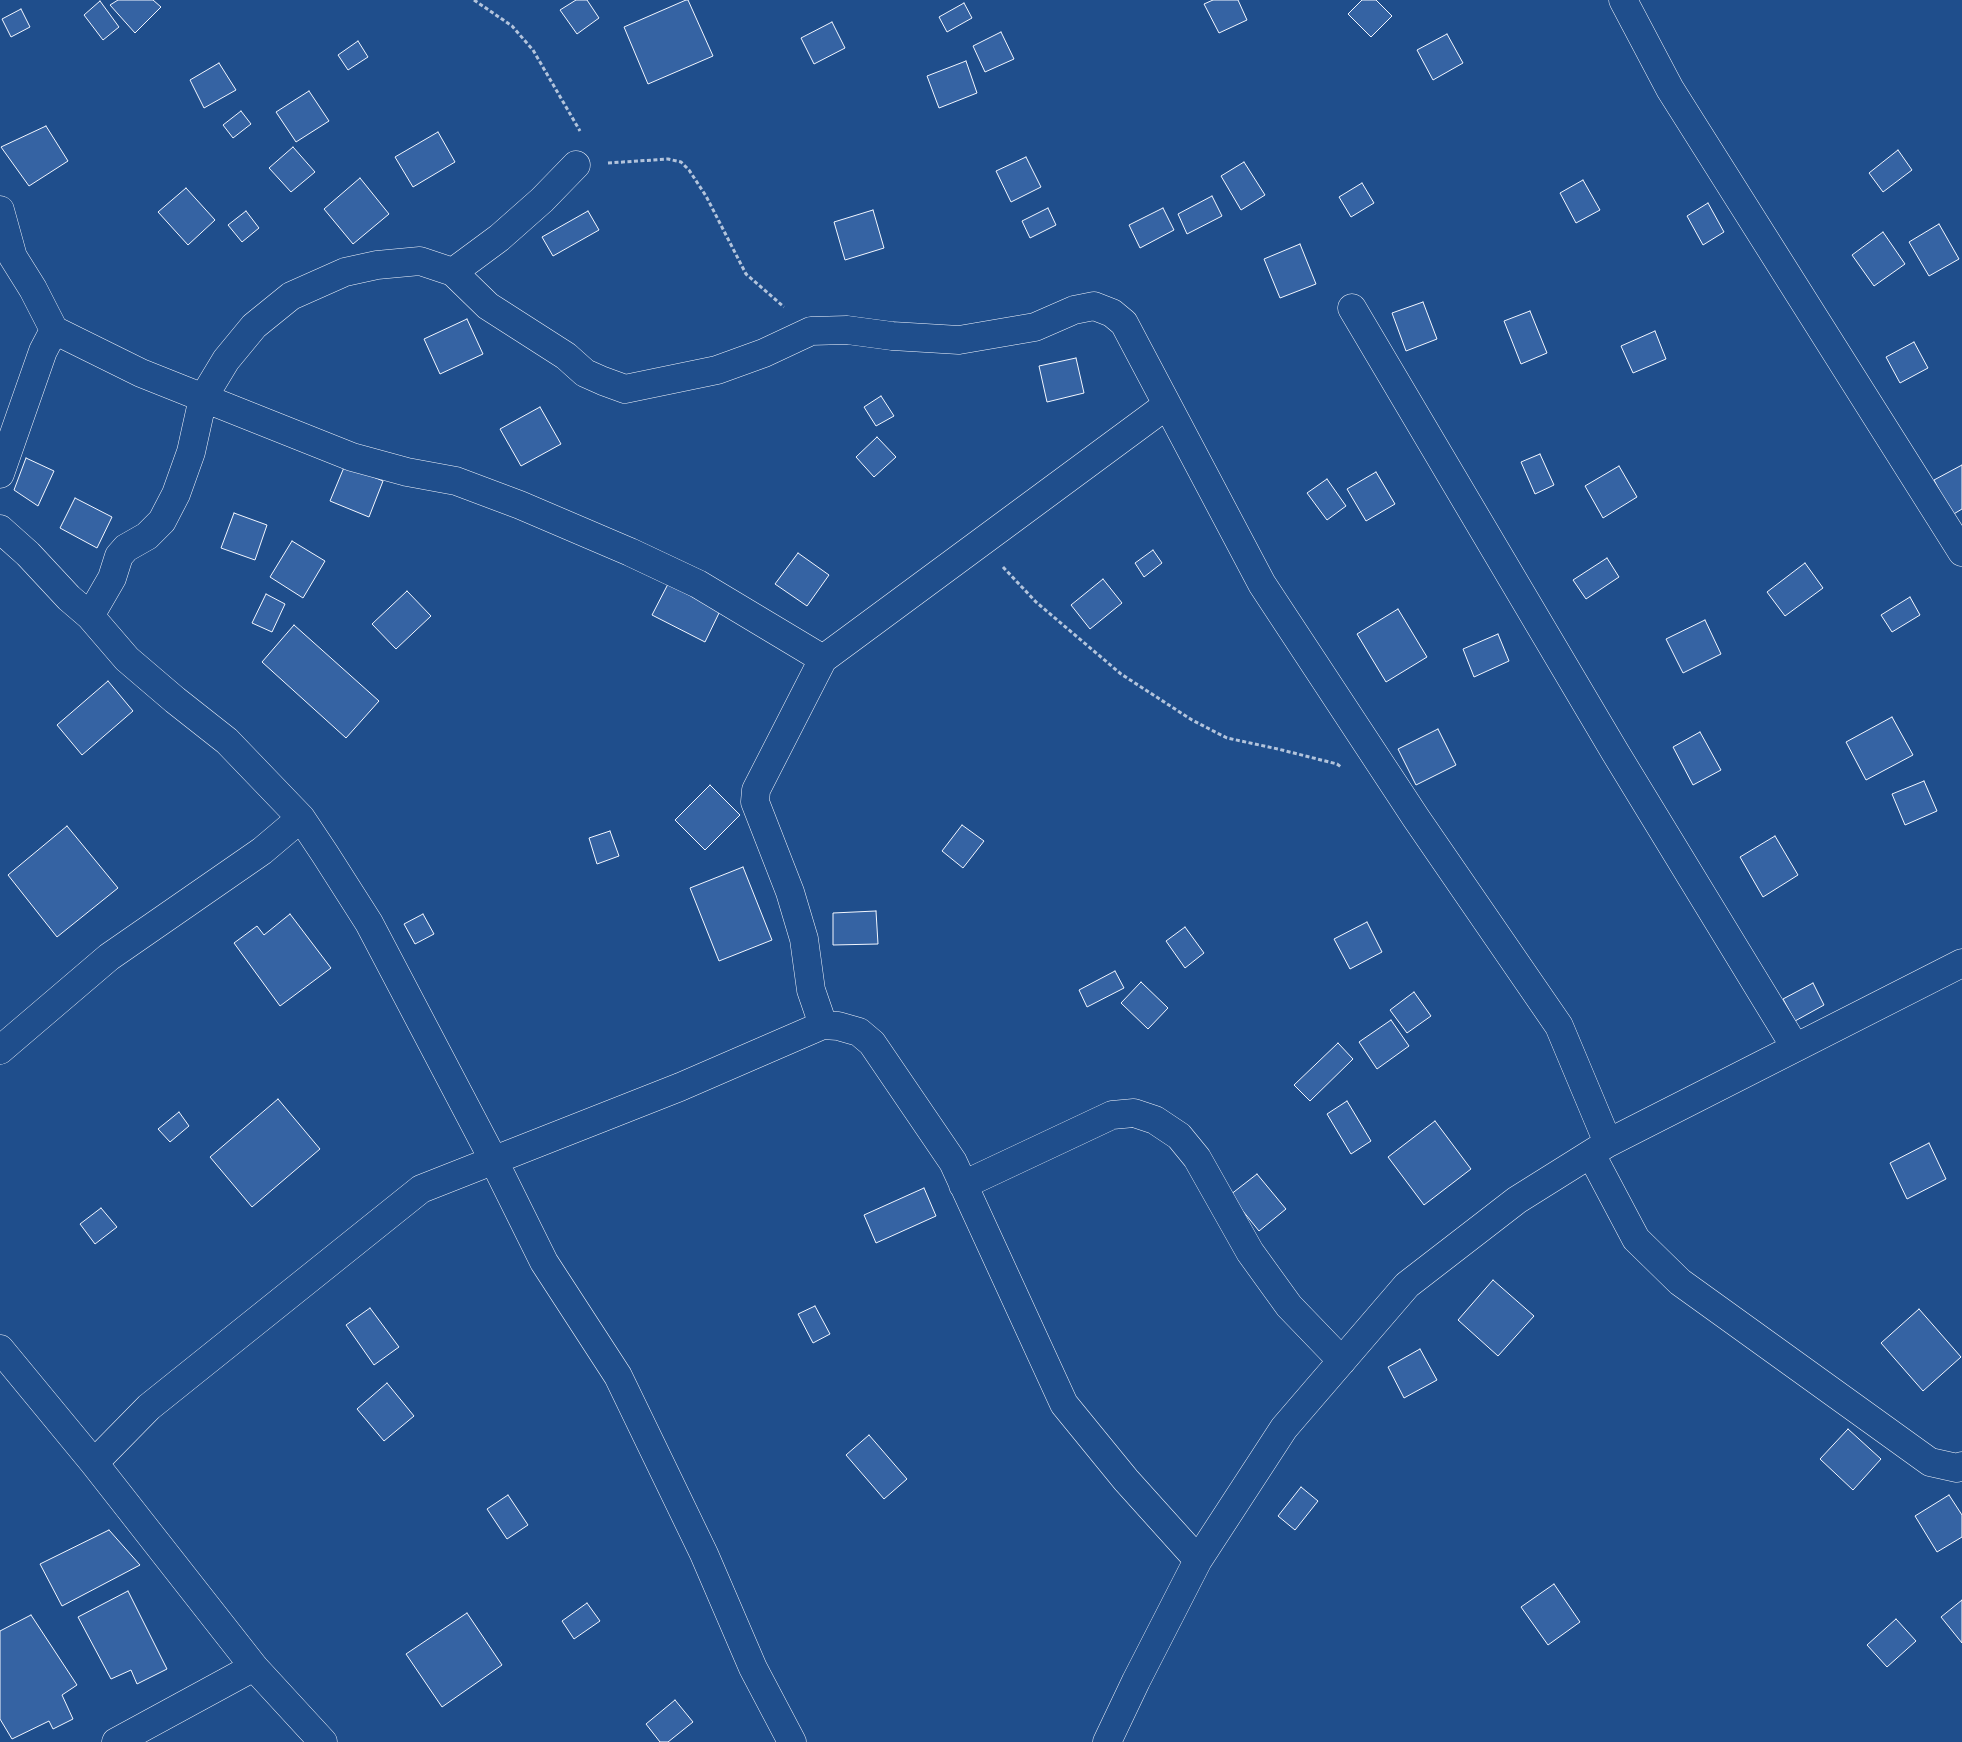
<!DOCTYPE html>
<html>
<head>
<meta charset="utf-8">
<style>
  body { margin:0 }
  canvas { display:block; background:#1f4e8c }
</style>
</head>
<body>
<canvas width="1962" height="1742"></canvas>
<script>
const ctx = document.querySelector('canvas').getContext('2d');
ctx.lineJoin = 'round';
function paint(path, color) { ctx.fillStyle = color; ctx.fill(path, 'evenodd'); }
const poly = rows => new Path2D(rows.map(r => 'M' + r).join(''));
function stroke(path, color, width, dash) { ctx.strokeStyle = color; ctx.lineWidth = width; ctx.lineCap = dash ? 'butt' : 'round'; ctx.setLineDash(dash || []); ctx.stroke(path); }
const building = poly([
  [118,0,153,0,161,7,135,33,110,5,118,0],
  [576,0,587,0,599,18,577,34,560,10,576,0],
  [686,0,688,0,713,56,648,84,624,27,686,0],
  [1213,0,1238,0,1247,20,1219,33,1204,4,1213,0],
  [1362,0,1376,0,1392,16,1371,37,1348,14,1362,0],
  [100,1,119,27,103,40,84,15,100,1],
  [964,3,972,18,947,32,939,17,964,3],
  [21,9,30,27,11,37,2,19,21,9],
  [832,22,845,48,814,64,801,38,832,22],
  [1001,32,1014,59,985,72,973,46,1001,32],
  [1447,34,1463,63,1433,80,1417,50,1447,34],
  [358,41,368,57,348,70,338,55,358,41],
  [966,61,977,93,939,108,927,76,966,61],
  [219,63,236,90,204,108,190,80,219,63],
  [309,91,329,121,296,142,276,112,309,91],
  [241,111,251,124,233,138,223,125,241,111],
  [46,126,68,161,29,186,1,147,46,126],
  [438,132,455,162,413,187,395,157,438,132],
  [293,147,315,172,291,192,269,168,293,147],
  [1898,150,1912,170,1883,192,1869,173,1898,150],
  [1026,157,1041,187,1011,202,996,171,1026,157],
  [1244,162,1265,195,1241,210,1221,176,1244,162],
  [360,178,389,214,353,244,324,209,360,178],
  [1583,180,1600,210,1576,223,1560,193,1583,180],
  [1362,183,1374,203,1351,217,1339,197,1362,183],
  [186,188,215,220,188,245,158,212,186,188],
  [1212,196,1222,216,1187,234,1178,214,1212,196],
  [1708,203,1724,232,1703,245,1687,216,1708,203],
  [1048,208,1056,225,1030,238,1022,221,1048,208],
  [1163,208,1174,230,1140,248,1129,225,1163,208],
  [873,210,884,248,845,260,834,222,873,210],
  [246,211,259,228,242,242,228,225,246,211],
  [588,211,599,230,553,256,542,237,588,211],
  [1939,224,1959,259,1929,276,1909,242,1939,224],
  [1883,232,1905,264,1874,286,1852,255,1883,232],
  [1300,244,1316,284,1280,298,1264,259,1300,244],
  [1423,302,1437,339,1406,351,1392,313,1423,302],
  [1530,311,1547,353,1521,364,1504,321,1530,311],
  [467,319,483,354,440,374,424,339,467,319],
  [1655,331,1666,359,1633,373,1621,346,1655,331],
  [1914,342,1928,368,1900,383,1886,357,1914,342],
  [1076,358,1084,393,1047,402,1039,366,1076,358],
  [881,396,894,416,876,426,864,407,881,396],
  [540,407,561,444,521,466,500,429,540,407],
  [877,437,896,457,874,477,856,457,877,437],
  [1540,454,1554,485,1535,494,1521,462,1540,454],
  [26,458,54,471,38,506,14,490,26,458],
  [345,465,383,481,369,517,330,501,345,465],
  [1962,465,1962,509,1952,515,1934,480,1962,465],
  [1619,466,1637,497,1603,518,1585,486,1619,466],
  [1376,472,1395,504,1366,521,1347,489,1376,472],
  [1327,479,1346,506,1327,520,1307,493,1327,479],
  [75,498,112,517,97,548,60,528,75,498],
  [234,513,267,525,255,560,221,548,234,513],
  [292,541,325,561,303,598,270,577,292,541],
  [1153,550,1162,563,1144,577,1135,563,1153,550],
  [798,553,829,575,807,606,775,584,798,553],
  [1607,558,1619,577,1586,599,1573,580,1607,558],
  [1805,563,1823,588,1785,616,1767,592,1805,563],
  [1103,579,1122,603,1090,629,1071,605,1103,579],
  [668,584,720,611,705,642,652,615,668,584],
  [407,591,431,616,396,649,372,624,407,591],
  [266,594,285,604,272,632,252,623,266,594],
  [1910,597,1920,615,1892,632,1881,615,1910,597],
  [1398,609,1427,657,1386,682,1357,634,1398,609],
  [1705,620,1721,654,1683,673,1666,639,1705,620],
  [294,625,379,701,346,738,262,662,294,625],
  [1498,634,1509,661,1474,677,1463,649,1498,634],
  [108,681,133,711,82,755,57,725,108,681],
  [1892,717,1913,755,1866,780,1846,742,1892,717],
  [1438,729,1456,765,1416,785,1398,749,1438,729],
  [1700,732,1721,770,1693,785,1673,747,1700,732],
  [1924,781,1937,811,1905,825,1892,794,1924,781],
  [710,785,740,815,705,850,675,820,710,785],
  [962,825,984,841,963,868,942,851,962,825],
  [67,826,118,888,57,937,8,875,67,826],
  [610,831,619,856,597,864,589,838,610,831],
  [1775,836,1798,875,1763,897,1740,857,1775,836],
  [743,867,772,940,719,961,690,888,743,867],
  [876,911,878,944,833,945,833,913,876,911],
  [290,914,331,968,280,1006,234,943,257,926,264,935,290,914],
  [423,914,434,934,415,944,404,924,423,914],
  [1367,922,1382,952,1350,969,1334,939,1367,922],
  [1185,927,1204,953,1185,968,1166,941,1185,927],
  [1115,971,1124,988,1087,1007,1079,990,1115,971],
  [1141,982,1168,1008,1148,1029,1121,1003,1141,982],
  [1813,983,1824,1005,1795,1021,1783,999,1813,983],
  [1414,992,1431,1016,1407,1033,1390,1010,1414,992],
  [1391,1020,1409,1046,1377,1069,1359,1042,1391,1020],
  [1338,1043,1353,1059,1310,1101,1294,1085,1338,1043],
  [278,1099,320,1149,252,1207,210,1157,278,1099],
  [1347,1101,1371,1141,1351,1154,1327,1114,1347,1101],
  [179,1112,189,1126,170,1142,158,1129,179,1112],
  [1435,1121,1471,1169,1424,1205,1388,1157,1435,1121],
  [1929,1143,1946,1179,1907,1199,1890,1163,1929,1143],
  [1257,1174,1286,1209,1259,1231,1230,1195,1257,1174],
  [924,1188,936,1216,876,1243,864,1215,924,1188],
  [101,1208,117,1227,95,1244,80,1224,101,1208],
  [1493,1280,1534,1316,1498,1356,1458,1320,1493,1280],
  [815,1306,830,1334,813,1343,798,1314,815,1306],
  [370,1308,399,1347,374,1365,346,1325,370,1308],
  [1919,1309,1961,1357,1923,1391,1881,1343,1919,1309],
  [1420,1349,1437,1380,1404,1398,1388,1367,1420,1349],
  [387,1383,414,1416,384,1441,357,1409,387,1383],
  [1848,1429,1881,1459,1853,1490,1820,1459,1848,1429],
  [869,1435,907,1479,884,1499,846,1455,869,1435],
  [1301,1487,1318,1501,1295,1530,1278,1516,1301,1487],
  [508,1495,528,1525,507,1539,487,1509,508,1495],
  [1949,1495,1962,1515,1962,1537,1937,1552,1915,1516,1949,1495],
  [109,1530,140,1565,62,1606,40,1564,109,1530],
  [1554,1584,1580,1622,1548,1645,1521,1607,1554,1584],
  [128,1591,167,1669,137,1684,131,1670,111,1679,78,1617,128,1591],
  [1962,1600,1962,1643,1941,1617,1962,1600],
  [587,1603,600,1621,574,1639,562,1621,587,1603],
  [467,1613,502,1665,442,1707,406,1654,467,1613],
  [31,1615,77,1685,62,1695,73,1719,53,1729,49,1721,12,1739,0,1719,0,1631,31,1615],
  [1896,1619,1916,1641,1887,1667,1867,1645,1896,1619],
  [675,1700,693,1722,668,1742,660,1742,646,1724,675,1700]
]);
paint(building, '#3563a3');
stroke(building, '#f2f6ff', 1);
const street = poly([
  [1623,0,1670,89,1962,552],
  [0,210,13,257,33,289,54,330,141,373,352,457,407,472,456,481,520,505,630,552,698,584,823,659],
  [453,272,499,238,542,200,576,165],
  [1352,308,1615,752,1795,1047],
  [0,474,43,351,54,330],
  [0,529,28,554,69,598,90,616,127,659,175,700,227,741,301,818,325,854,369,923,494,1161,544,1262,618,1376,704,1554,753,1668,792,1742],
  [90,616,112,578,119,556,126,548,147,536,162,521,176,494,191,452,203,398,226,360,254,326,291,296,345,272,377,265,420,261,453,272,488,306,566,356,585,373,603,381,625,389,717,370,764,353,811,331,847,330,892,336,959,340,1035,327,1074,310,1094,306,1112,313,1124,323,1262,584,1416,818,1559,1026,1608,1143],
  [823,1025,811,990,804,939,790,892,755,802,756,790,823,659,1167,405],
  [0,1050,109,957,262,851,301,818],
  [1591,1154,1636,1239,1680,1282,1930,1462,1957,1468,1962,1466],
  [963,1185,1112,1115,1134,1113,1155,1120,1179,1136,1197,1158,1250,1252,1289,1306,1342,1361],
  [0,1349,94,1463,254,1667,323,1742],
  [94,1463,149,1407,421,1189,680,1087,823,1025,838,1026,859,1032,872,1043,953,1162,1064,1404,1126,1480,1198,1560],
  [116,1742,254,1667],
  [1107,1742,1136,1681,1198,1560,1284,1428,1407,1285,1517,1200,1608,1143,1962,963]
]);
stroke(street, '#f2f6ff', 29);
stroke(poly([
  [474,0,512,26,533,50,580,131],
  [608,163,668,159,681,162,689,170,706,196,746,274,784,307],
  [1003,567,1036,602,1121,674,1192,720,1227,738,1278,749,1337,764,1341,767]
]), '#b3c4dc', 3, [4, 2.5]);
stroke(street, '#1f4e8c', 28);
</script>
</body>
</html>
